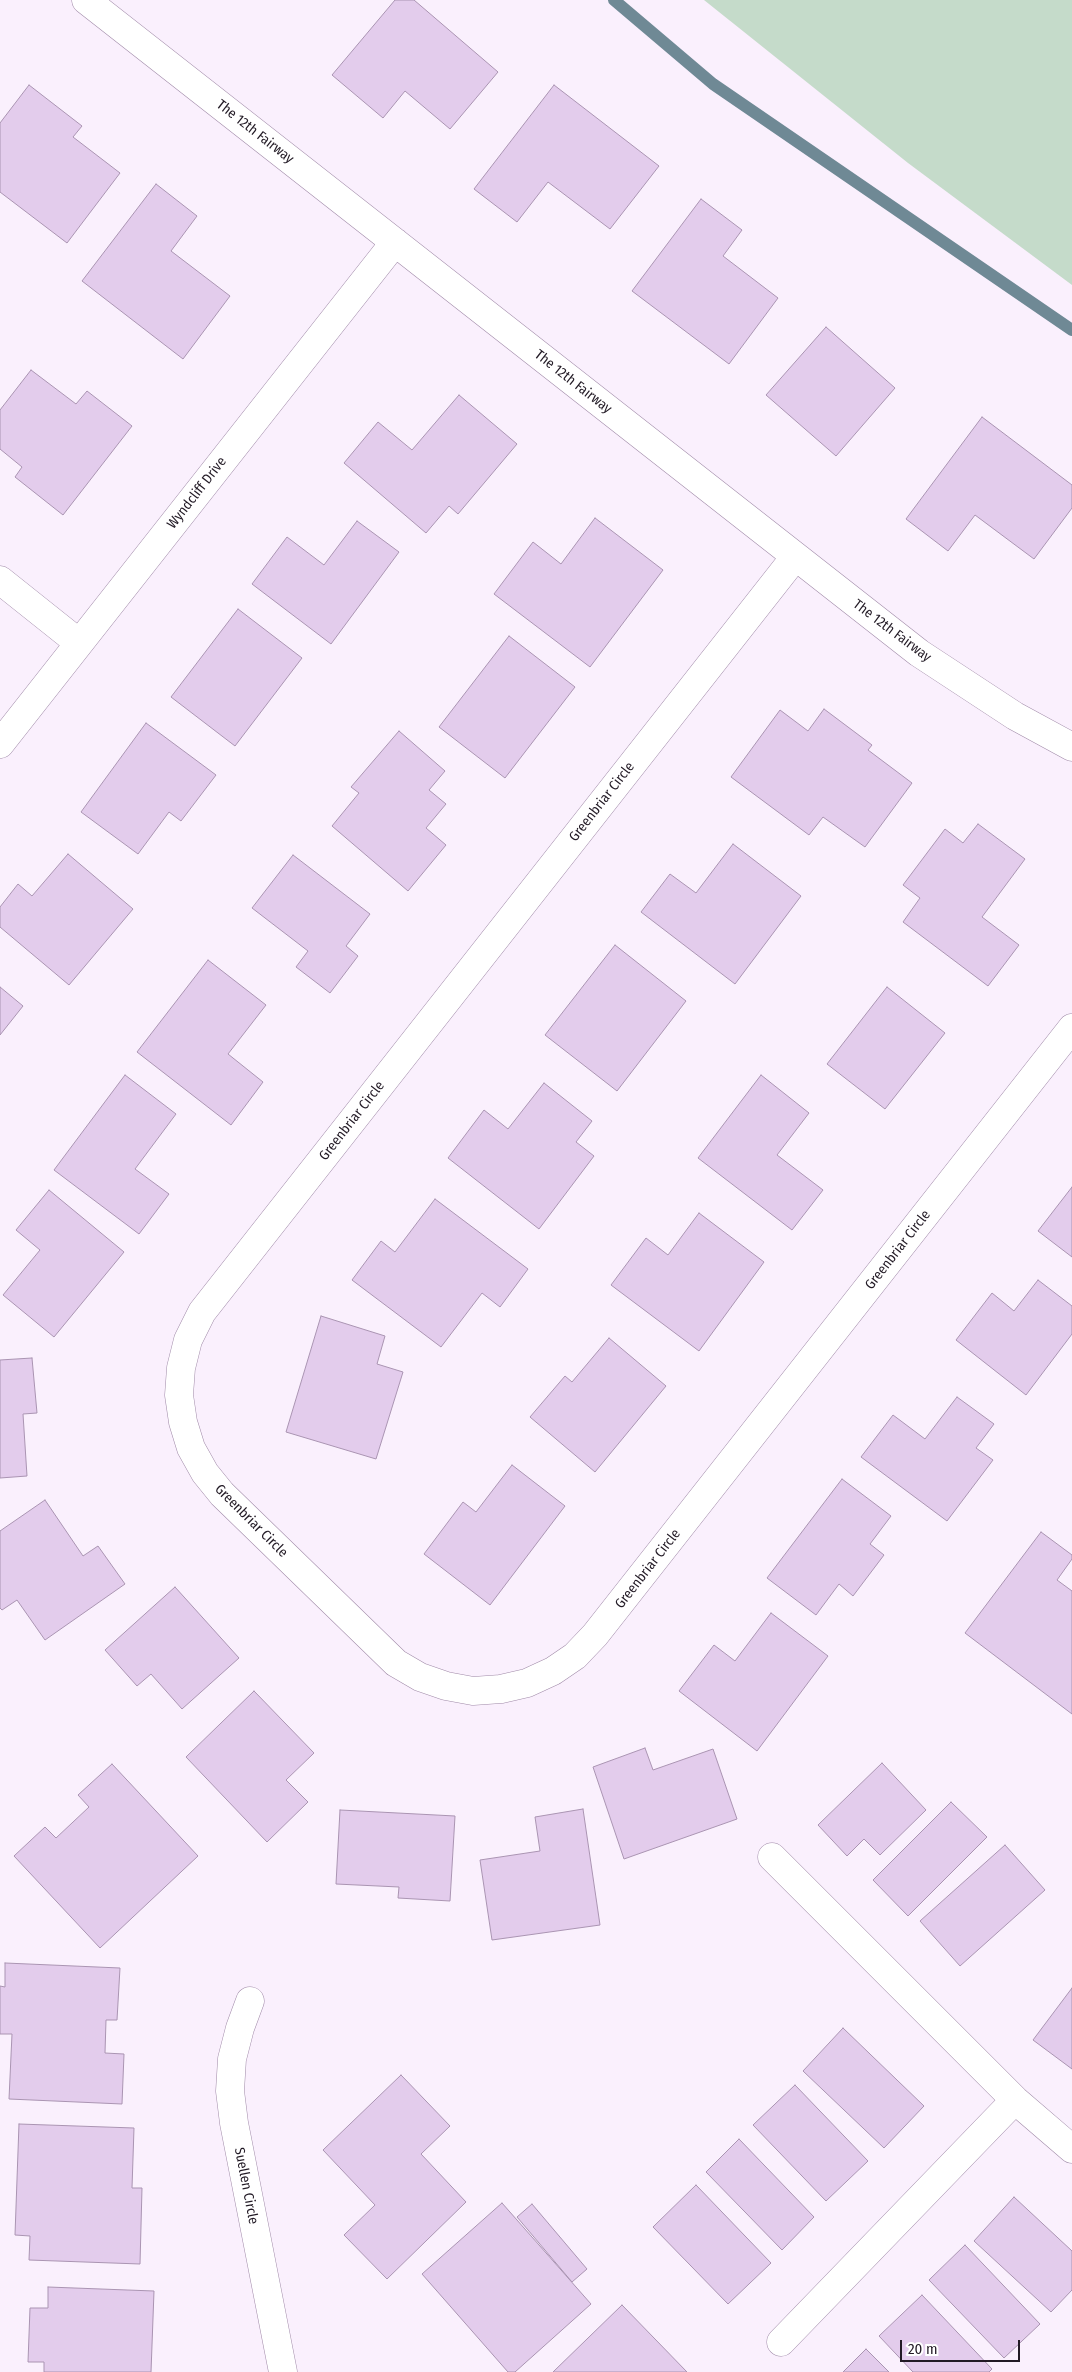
<!DOCTYPE html>
<html>
<head>
<meta charset="utf-8">
<style>
  body { margin:0 }
  #map { position:relative; width:1072px; height:2372px; overflow:hidden; background:#faf0fd; font-family:"Fira Sans Condensed",sans-serif }
  canvas { display:block }
  .scale { position:absolute; left:900px; top:2340px; width:120px; height:22px; box-sizing:border-box; border:2px solid #221a25; border-top:0; padding-left:6px; font-size:15px; line-height:18px; white-space:nowrap; color:#221a25; -webkit-text-stroke:4px #fff; paint-order:stroke }
</style>
</head>
<body>
<div id="map">
<canvas width="1072" height="2372"></canvas>
<div class="scale">20 m</div>
</div>
<script>
const ctx = document.querySelector('canvas').getContext('2d');
ctx.lineJoin = 'round';
function paint(path, color) { ctx.fillStyle = color; ctx.fill(path, 'evenodd'); }
const poly = rows => new Path2D(rows.map(r => 'M' + r).join(''));
function stroke(path, color, width, dash) { ctx.strokeStyle = color; ctx.lineWidth = width; ctx.lineCap = dash ? 'butt' : 'round'; ctx.setLineDash(dash || []); ctx.stroke(path); }
function drawText(font, color, halo, rows, align = 'center') {
  ctx.font = font + ' "Fira Sans Condensed",sans-serif'; ctx.lineWidth = 4.5; ctx.setLineDash([]); ctx.textBaseline = 'middle'; ctx.strokeStyle = halo; ctx.fillStyle = color; for (const [text, x, y, turn = 0] of rows) {
    ctx.save(); ctx.translate(x, y); ctx.rotate((+turn || 0) * Math.PI / 180); ctx.textAlign = isNaN(turn) ? turn : align; if (halo) ctx.strokeText(text, 0, 0); ctx.fillText(text, 0, 0); ctx.restore();
  }
}
paint(poly([
  [704,0,1072,0,1072,285,908,163]
]), '#c5dbca');
stroke(poly([
  [614,0,713,84,1072,330]
]), '#6f8995', 12);
const building = poly([
  [395,0,414,0,498,72,450,129,405,91,383,118,332,75,395,0],
  [29,85,82,126,73,137,120,173,67,243,0,192,0,123,29,85],
  [554,85,659,166,610,229,548,182,517,222,474,189,554,85],
  [156,184,197,216,171,251,230,296,183,359,82,281,156,184],
  [701,199,742,230,723,256,778,298,729,364,632,291,701,199],
  [826,327,895,388,836,456,766,395,826,327],
  [31,370,76,404,87,391,132,426,63,515,15,477,22,467,0,449,0,410,31,370],
  [459,395,517,444,458,514,449,506,426,533,344,463,378,422,412,450,459,395],
  [982,417,1072,485,1072,508,1034,559,975,515,948,551,906,519,982,417],
  [595,518,663,570,590,667,494,594,533,542,561,564,595,518],
  [357,521,399,552,331,644,252,584,287,537,324,565,357,521],
  [238,609,302,658,235,746,171,697,238,609],
  [509,636,575,687,505,778,439,727,509,636],
  [824,709,872,745,868,750,912,783,865,847,823,817,809,835,731,777,780,710,808,731,824,709],
  [146,723,216,775,181,821,169,812,138,854,81,812,146,723],
  [399,731,445,771,429,790,446,804,426,828,446,845,408,891,332,826,359,793,351,787,399,731],
  [978,824,1025,859,982,917,1019,945,988,986,903,922,920,898,903,885,945,829,963,843,978,824],
  [733,844,801,896,735,984,641,912,670,874,696,893,733,844],
  [68,854,133,909,69,985,0,927,0,907,18,884,32,896,68,854],
  [293,855,370,914,346,946,358,956,330,993,296,967,308,951,252,908,293,855],
  [615,945,686,1001,617,1091,545,1035,615,945],
  [208,960,266,1005,228,1054,263,1082,231,1125,137,1052,208,960],
  [0,987,23,1006,0,1035,0,987],
  [887,987,945,1033,885,1109,827,1064,887,987],
  [125,1075,176,1114,135,1169,169,1194,139,1234,54,1170,125,1075],
  [761,1075,809,1113,777,1155,823,1190,792,1230,698,1158,761,1075],
  [544,1083,592,1121,576,1142,594,1156,539,1229,448,1158,484,1110,508,1129,544,1083],
  [1072,1187,1072,1257,1038,1231,1072,1187],
  [49,1190,124,1252,54,1337,3,1295,40,1250,16,1230,49,1190],
  [435,1199,528,1269,500,1307,482,1293,441,1347,352,1280,381,1241,395,1252,435,1199],
  [699,1213,764,1262,699,1351,611,1285,646,1238,668,1255,699,1213],
  [1038,1280,1072,1306,1072,1334,1026,1395,956,1340,992,1293,1014,1311,1038,1280],
  [321,1316,385,1336,377,1364,403,1372,376,1459,286,1432,321,1316],
  [609,1338,666,1386,595,1472,530,1417,565,1376,572,1382,609,1338],
  [32,1358,37,1413,23,1414,27,1476,0,1478,0,1360,32,1358],
  [957,1397,994,1424,976,1448,993,1460,947,1521,861,1457,893,1415,925,1439,957,1397],
  [512,1465,565,1506,490,1605,424,1554,463,1502,476,1512,512,1465],
  [842,1479,891,1516,870,1544,884,1555,853,1596,839,1584,816,1615,767,1578,842,1479],
  [45,1500,83,1556,98,1546,125,1584,45,1640,17,1600,2,1610,0,1608,0,1531,45,1500],
  [1041,1532,1072,1555,1072,1559,1057,1580,1072,1591,1072,1714,965,1633,1041,1532],
  [175,1587,239,1658,182,1709,151,1674,137,1686,105,1650,175,1587],
  [771,1613,828,1656,757,1751,679,1691,714,1645,735,1661,771,1613],
  [254,1691,314,1753,286,1780,308,1802,267,1842,186,1757,254,1691],
  [645,1748,653,1770,713,1749,737,1819,624,1859,593,1767,645,1748],
  [882,1763,926,1810,880,1855,864,1839,847,1856,818,1825,882,1763],
  [112,1764,198,1856,100,1948,14,1856,45,1827,56,1838,89,1807,78,1795,112,1764],
  [951,1802,987,1837,908,1916,873,1880,951,1802],
  [583,1809,600,1925,492,1940,480,1860,540,1851,535,1817,583,1809],
  [340,1810,455,1816,450,1901,398,1898,399,1887,336,1884,340,1810],
  [1005,1845,1045,1890,960,1966,920,1921,1005,1845],
  [5,1963,120,1968,117,2020,106,2020,105,2053,124,2054,122,2104,9,2099,12,2034,0,2034,0,1986,5,1987,5,1963],
  [1072,1988,1072,2069,1033,2040,1072,1988],
  [843,2028,924,2106,884,2148,803,2071,843,2028],
  [401,2075,450,2126,421,2154,466,2202,387,2279,344,2235,375,2205,323,2150,401,2075],
  [795,2085,868,2161,826,2201,753,2125,795,2085],
  [19,2124,134,2128,132,2188,142,2188,140,2264,29,2260,30,2236,15,2235,19,2124],
  [739,2139,814,2217,782,2250,706,2172,739,2139],
  [696,2185,771,2263,728,2304,653,2227,696,2185],
  [1014,2197,1072,2251,1072,2290,1051,2312,974,2241,1014,2197],
  [502,2203,591,2304,515,2372,508,2372,422,2274,502,2203],
  [532,2204,587,2269,572,2282,517,2217,532,2204],
  [965,2245,1040,2324,1004,2358,929,2280,965,2245],
  [48,2287,154,2291,151,2372,44,2372,44,2362,28,2362,30,2308,48,2308,48,2287],
  [922,2295,992,2369,989,2372,913,2372,879,2336,922,2295],
  [622,2305,687,2372,553,2372,622,2305],
  [866,2349,889,2372,843,2372,866,2349]
]);
paint(building, '#e3ccec');
stroke(building, '#aa94b2', 1);
const minor = poly([
  [86,0,919,653,1015,716,1072,747],
  [795,557,202,1312,188,1340,181,1368,179,1395,183,1422,191,1448,205,1473,222,1494,396,1663,420,1677,446,1686,473,1691,501,1689,527,1683,553,1671,575,1656,595,1635,1072,1028],
  [0,580,79,643],
  [0,744,395,242],
  [772,1857,1015,2100,1072,2149],
  [250,2001,240,2028,232,2059,230,2091,234,2123,283,2372],
  [781,2342,1015,2100]
]);
stroke(minor, '#a08aa8', 29);
stroke(minor, '#fff', 28);
drawText('14px', '#221a25', '#fff', [
  ["The 12th Fairway",255,132,38],
  ["The 12th Fairway",573,382,38],
  ["Wyndcliff Drive",197,493,-52],
  ["The 12th Fairway",892,631,37],
  ["Greenbriar Circle",602,802,-52],
  ["Greenbriar Circle",352,1121,-52],
  ["Greenbriar Circle",898,1250,-52],
  ["Greenbriar Circle",251,1521,45],
  ["Greenbriar Circle",648,1569,-52],
  ["Suellen Circle",246,2186,79]
]);
</script>
</body>
</html>
